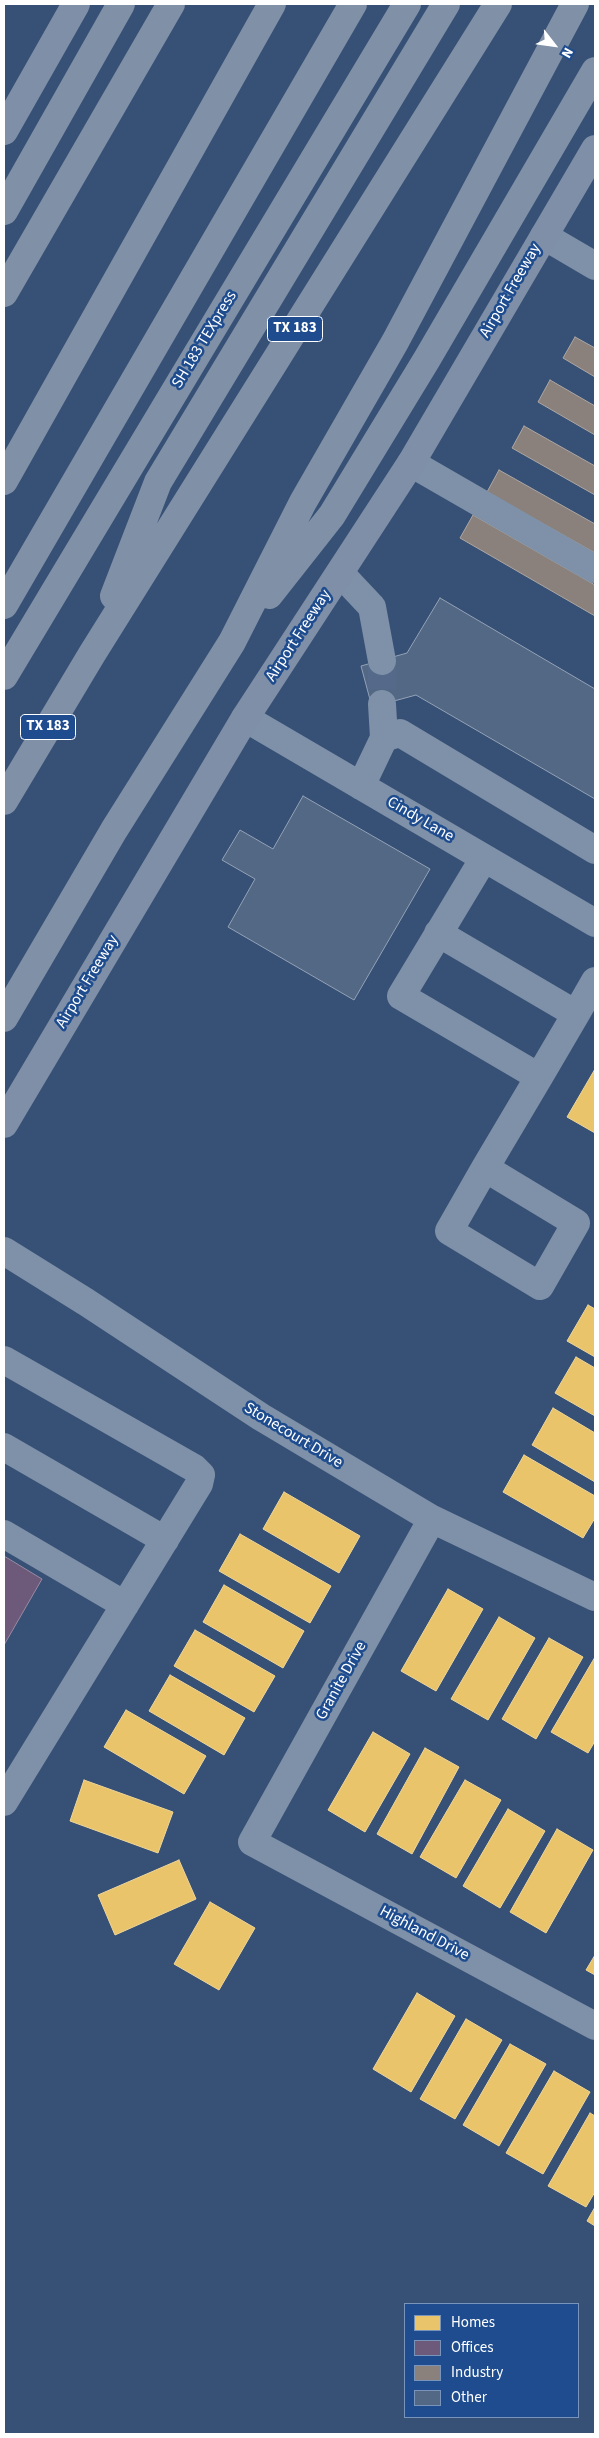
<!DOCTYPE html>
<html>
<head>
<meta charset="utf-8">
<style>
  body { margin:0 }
  #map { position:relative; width:599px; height:2438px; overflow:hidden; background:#375075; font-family:"Source Sans 3",sans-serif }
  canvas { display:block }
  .frame { position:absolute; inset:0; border:5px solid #fff; pointer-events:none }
  .legend { position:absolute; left:404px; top:2303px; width:175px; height:115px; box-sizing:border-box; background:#1e4c8e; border:1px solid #7894bb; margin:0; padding:6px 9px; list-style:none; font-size:15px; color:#fff }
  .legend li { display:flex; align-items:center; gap:10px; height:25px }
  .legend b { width:25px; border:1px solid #7894bb }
  .north { position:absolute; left:529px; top:20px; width:50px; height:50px; -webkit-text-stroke:4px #1e4c8e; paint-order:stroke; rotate:120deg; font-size:14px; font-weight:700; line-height:20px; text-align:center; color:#fff }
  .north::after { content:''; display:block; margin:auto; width:18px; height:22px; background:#fff; clip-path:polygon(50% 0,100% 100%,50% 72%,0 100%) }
</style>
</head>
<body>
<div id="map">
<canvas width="599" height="2438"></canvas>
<div class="frame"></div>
<ul class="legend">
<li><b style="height:14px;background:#e9c46a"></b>Homes</li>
<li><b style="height:14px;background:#6d597a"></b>Offices</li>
<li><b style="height:14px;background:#8a817c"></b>Industry</li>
<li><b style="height:14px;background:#536885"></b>Other</li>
</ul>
<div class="north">N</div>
</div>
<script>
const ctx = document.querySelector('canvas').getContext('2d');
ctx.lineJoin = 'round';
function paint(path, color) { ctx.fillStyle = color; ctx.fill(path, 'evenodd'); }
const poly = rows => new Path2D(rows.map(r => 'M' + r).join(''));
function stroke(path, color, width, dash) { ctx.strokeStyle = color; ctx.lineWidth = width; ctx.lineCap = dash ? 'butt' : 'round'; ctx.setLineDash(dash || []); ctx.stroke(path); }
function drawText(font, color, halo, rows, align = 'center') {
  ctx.font = font + ' "Source Sans 3",sans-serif'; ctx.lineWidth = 5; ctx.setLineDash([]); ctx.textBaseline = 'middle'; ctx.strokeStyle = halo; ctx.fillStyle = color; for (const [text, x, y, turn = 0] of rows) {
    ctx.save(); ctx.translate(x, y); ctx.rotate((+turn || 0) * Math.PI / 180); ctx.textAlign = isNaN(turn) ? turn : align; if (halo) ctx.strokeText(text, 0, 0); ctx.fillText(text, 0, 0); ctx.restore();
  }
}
const homes = poly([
  [595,1069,595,1133,567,1117,595,1069],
  [588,1305,595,1309,595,1357,567,1341,588,1305],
  [576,1357,595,1368,595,1416,555,1393,576,1357],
  [553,1408,595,1433,595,1482,532,1445,553,1408],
  [524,1455,595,1496,595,1518,583,1538,503,1492,524,1455],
  [284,1492,360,1536,339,1573,263,1529,284,1492],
  [240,1534,331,1586,310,1623,219,1571,240,1534],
  [224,1585,304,1631,283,1668,203,1622,224,1585],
  [448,1589,483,1609,436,1691,401,1671,448,1589],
  [499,1617,535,1638,488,1720,451,1699,499,1617],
  [195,1630,275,1676,254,1712,174,1666,195,1630],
  [549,1638,583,1657,536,1739,502,1719,549,1638],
  [595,1657,595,1741,588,1753,551,1732,595,1657],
  [170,1675,245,1718,224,1755,149,1711,170,1675],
  [126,1710,206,1756,184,1794,104,1747,126,1710],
  [373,1732,410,1754,365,1832,328,1810,373,1732],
  [425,1748,459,1767,412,1854,377,1834,425,1748],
  [84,1780,173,1812,158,1853,70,1821,84,1780],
  [465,1780,501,1800,456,1878,420,1857,465,1780],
  [508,1809,545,1831,500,1908,463,1886,508,1809],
  [557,1829,593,1850,546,1933,510,1912,557,1829],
  [179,1860,196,1899,115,1935,98,1895,179,1860],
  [210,1902,255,1928,219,1990,174,1964,210,1902],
  [595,1955,595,1975,586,1970,595,1955],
  [417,1993,455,2016,411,2092,373,2069,417,1993],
  [466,2019,502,2040,455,2119,420,2099,466,2019],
  [510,2044,546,2064,499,2146,463,2125,510,2044],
  [554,2071,590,2092,543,2174,506,2153,554,2071],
  [590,2113,595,2116,595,2192,586,2207,548,2186,590,2113],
  [595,2207,595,2226,587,2221,595,2207]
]);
paint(homes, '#e9c46a');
stroke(homes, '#f0d697', 1);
const offices = poly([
  [4,1556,42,1579,4,1645,4,1556]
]);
paint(offices, '#6d597a');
stroke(offices, '#998ba2', 1);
const industry = poly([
  [575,337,595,348,595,377,563,358,575,337],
  [550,380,595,406,595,435,538,402,550,380],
  [524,426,595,466,595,495,512,448,524,426],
  [499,470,595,524,595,553,487,492,499,470],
  [473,515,595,585,595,616,460,538,473,515]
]);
paint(industry, '#8a817c');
stroke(industry, '#ada7a3', 1);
const building = poly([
  [440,598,595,689,595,799,416,695,372,707,361,666,407,653,440,598],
  [303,796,430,869,354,1000,228,927,255,879,222,860,240,830,273,849,303,796]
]);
paint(building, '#536885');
stroke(building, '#93a2b6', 1);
stroke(poly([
  [382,661,382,704]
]), '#556a8a', 28, [28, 14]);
stroke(poly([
  [544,236,595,266],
  [411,463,595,569],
  [340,573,372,607,382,661],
  [382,704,384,738],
  [245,718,595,923],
  [361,786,384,738,400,733,595,850],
  [484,858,401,996,539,1077],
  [438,933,576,1014],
  [485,1168,576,1223,540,1286,449,1231,485,1168,539,1077,576,1014,595,981],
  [4,1251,86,1302,261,1417,432,1519,595,1597],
  [4,1360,194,1468,201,1475,199,1484,4,1802],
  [4,1447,165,1540],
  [432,1519,252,1842,595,2026],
  [4,1534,125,1605]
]), '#7e91a8', 28);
stroke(poly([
  [4,131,76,4],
  [4,1124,245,718,411,463,595,149]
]), '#7e8fa7', 28);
stroke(poly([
  [4,211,121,4],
  [4,293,171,4],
  [4,481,272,4],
  [269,595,332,515,427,359,595,71],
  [114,596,158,482,446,4],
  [4,605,353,4],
  [4,676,407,4],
  [4,801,92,654,498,4],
  [4,1018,114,830,232,642,303,502,395,342,575,4]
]), '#7f90a7', 28);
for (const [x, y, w] of [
  [295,329,55],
  [48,727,55]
]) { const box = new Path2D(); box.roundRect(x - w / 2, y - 12.5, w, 25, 4); ctx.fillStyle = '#1e4c8e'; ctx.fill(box); stroke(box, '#fff', 1); }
drawText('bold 15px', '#fff', null, [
  ["TX 183",295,329],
  ["TX 183",48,727]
]);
drawText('16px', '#fff', '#1e4c8e', [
  ["Airport Freeway",511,291,-60],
  ["SH 183 TEXpress",205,340,-59],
  ["Airport Freeway",299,636,-57],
  ["Cindy Lane",420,820,30],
  ["Airport Freeway",88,982,-59],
  ["Stonecourt Drive",293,1436,31],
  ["Granite Drive",342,1681,-61],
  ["Highland Drive",424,1934,28]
]);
</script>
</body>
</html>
